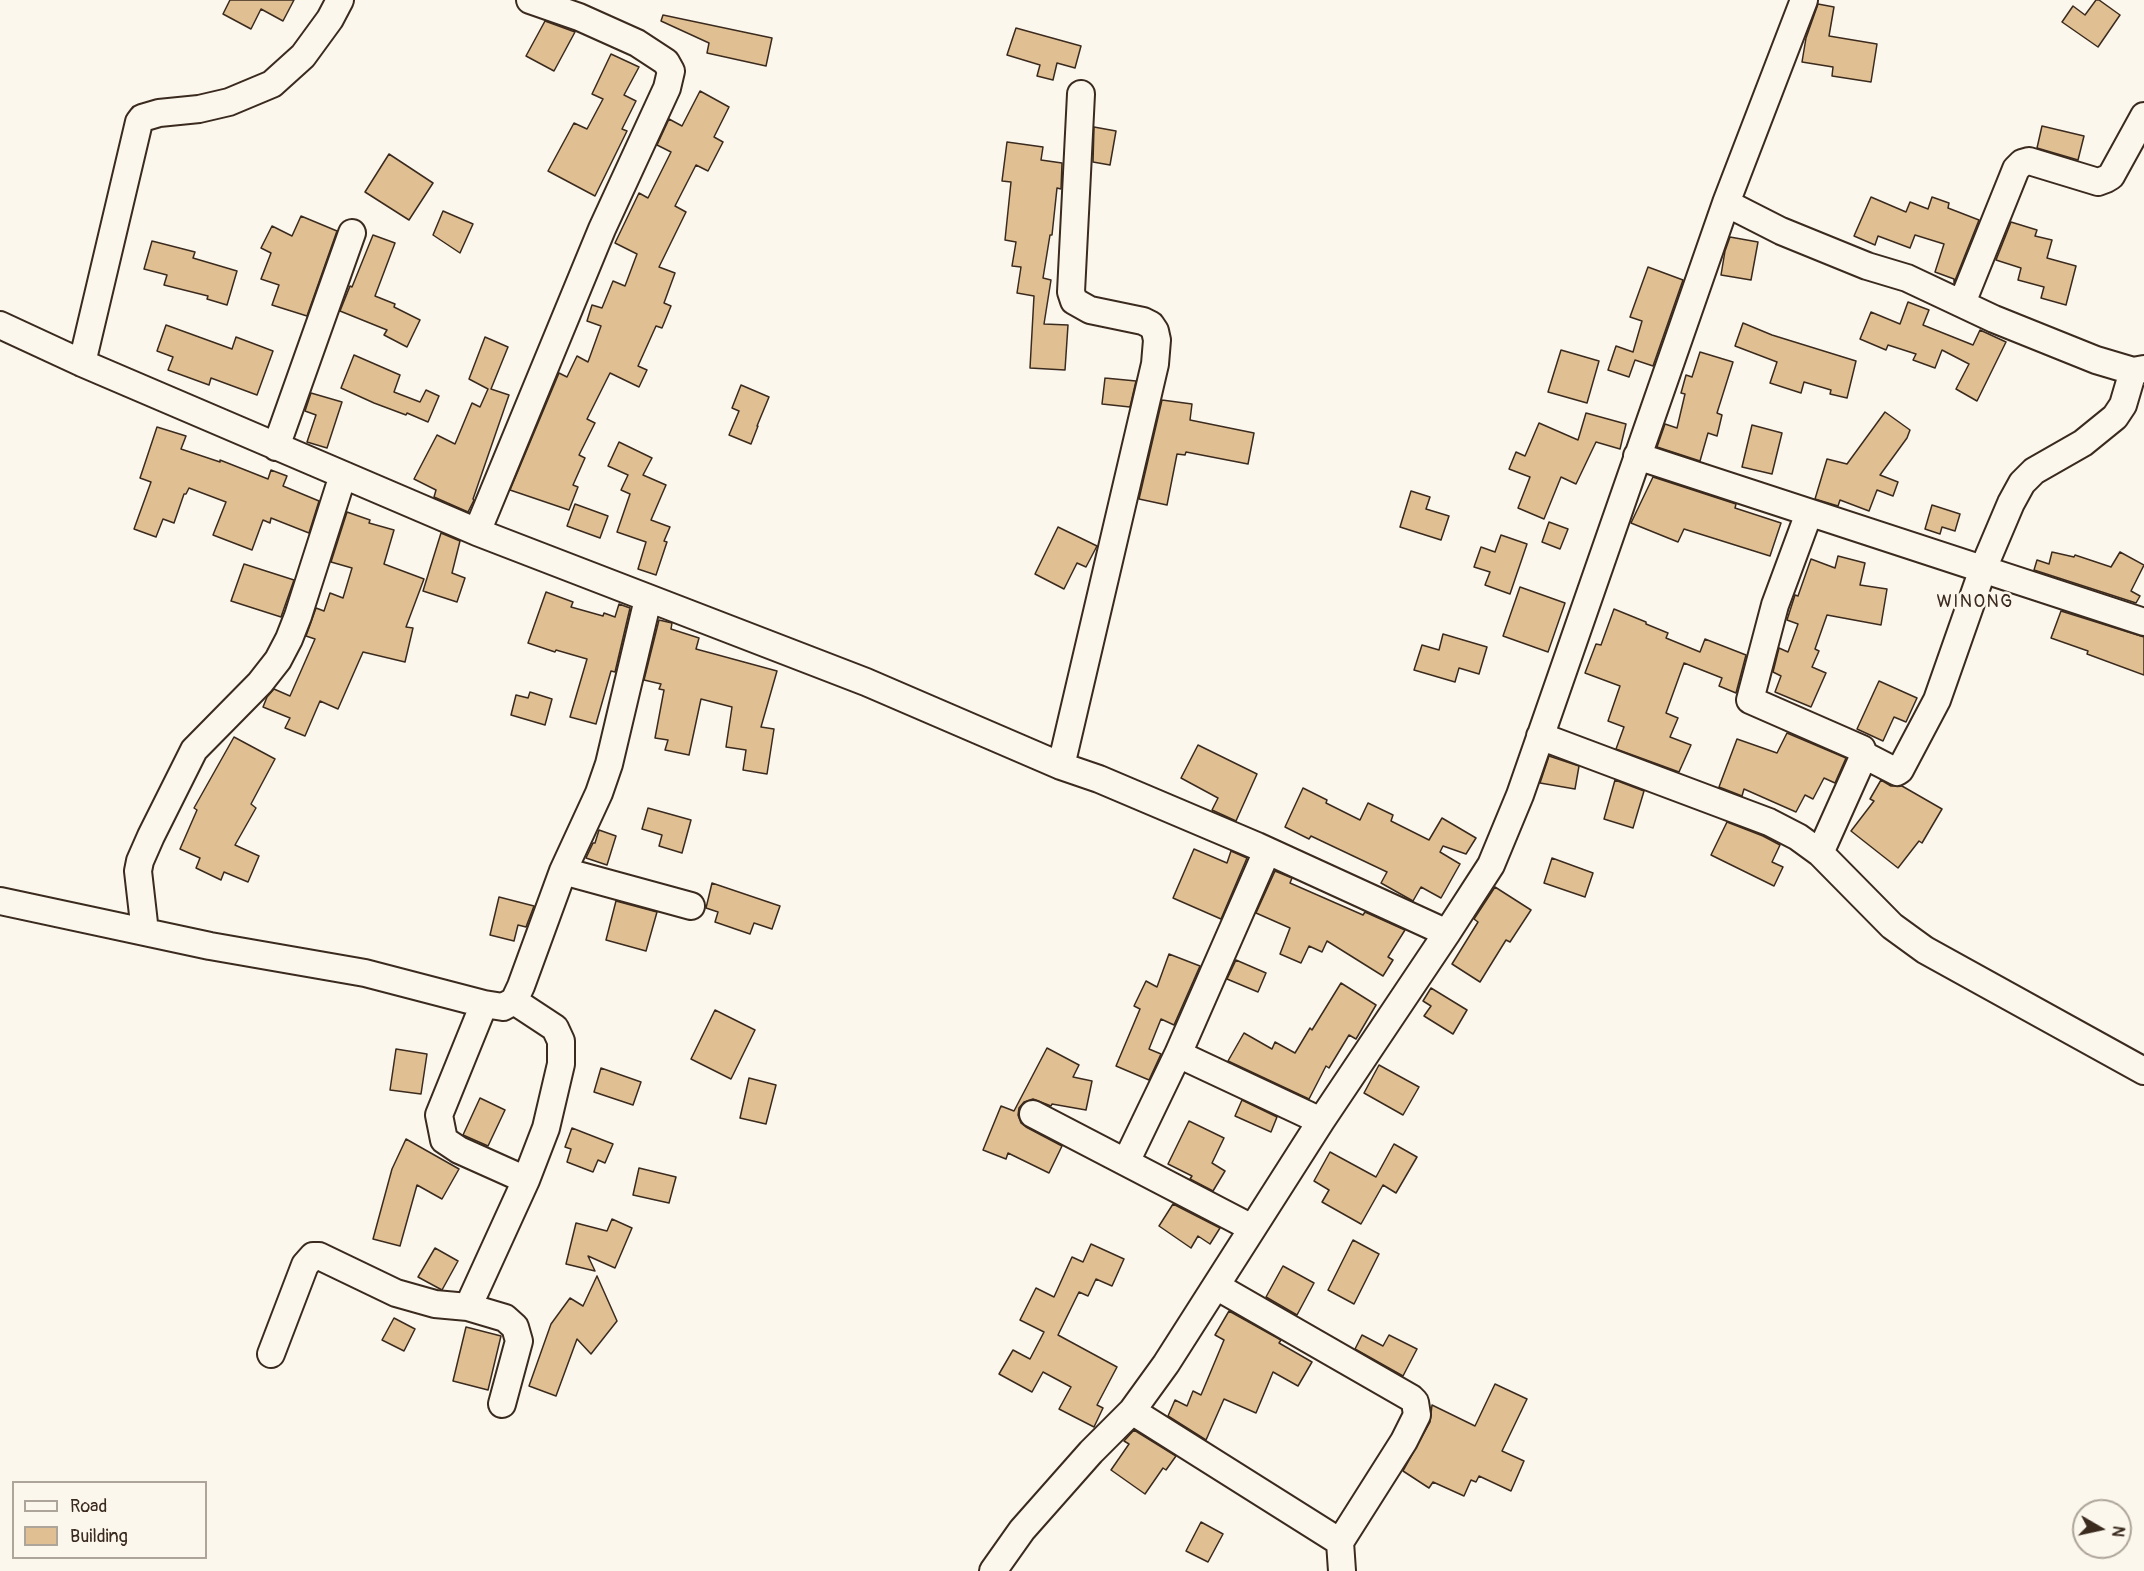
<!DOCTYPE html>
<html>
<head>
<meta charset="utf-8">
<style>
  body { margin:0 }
  #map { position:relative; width:2144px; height:1571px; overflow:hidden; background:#fbf7ec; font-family:Pangolin,sans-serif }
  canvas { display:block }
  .legend { position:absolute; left:12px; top:1481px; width:195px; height:78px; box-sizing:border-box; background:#fbf7ec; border:2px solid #aea59a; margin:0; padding:8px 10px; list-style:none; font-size:18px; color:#3b2a1e }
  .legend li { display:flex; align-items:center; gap:12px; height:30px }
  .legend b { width:30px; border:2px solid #aea59a }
  .north { position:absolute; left:2072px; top:1499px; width:60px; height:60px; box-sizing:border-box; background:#fbf7ec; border:2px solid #aea59a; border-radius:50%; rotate:99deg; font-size:16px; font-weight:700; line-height:24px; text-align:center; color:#3b2a1e }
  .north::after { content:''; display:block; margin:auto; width:21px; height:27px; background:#3b2a1e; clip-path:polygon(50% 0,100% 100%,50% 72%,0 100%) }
</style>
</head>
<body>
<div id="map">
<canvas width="2144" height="1571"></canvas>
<ul class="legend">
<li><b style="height:8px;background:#fbf7ec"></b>Road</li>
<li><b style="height:16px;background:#e0c093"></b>Building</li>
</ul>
<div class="north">N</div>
</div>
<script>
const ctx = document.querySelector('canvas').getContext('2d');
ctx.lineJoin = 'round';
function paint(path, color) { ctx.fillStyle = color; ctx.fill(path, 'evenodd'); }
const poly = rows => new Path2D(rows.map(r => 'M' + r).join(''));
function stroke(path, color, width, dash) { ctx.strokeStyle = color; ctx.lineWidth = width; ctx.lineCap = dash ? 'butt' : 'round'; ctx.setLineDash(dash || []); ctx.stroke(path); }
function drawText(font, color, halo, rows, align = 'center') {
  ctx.font = font + ' Pangolin,sans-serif'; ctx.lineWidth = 5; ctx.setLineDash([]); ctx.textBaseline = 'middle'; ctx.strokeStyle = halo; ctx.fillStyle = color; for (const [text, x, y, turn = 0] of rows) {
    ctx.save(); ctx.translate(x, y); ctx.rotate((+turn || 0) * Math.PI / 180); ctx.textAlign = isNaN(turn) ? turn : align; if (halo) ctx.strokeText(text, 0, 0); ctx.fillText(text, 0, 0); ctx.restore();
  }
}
const building = poly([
  [230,0,294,0,283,21,261,9,251,29,223,14,230,0],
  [2096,0,2099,0,2120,15,2098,47,2062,22,2073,6,2085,15,2096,0],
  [1818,4,1834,7,1829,36,1877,44,1871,82,1832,76,1833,67,1802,62,1806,38,1818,4],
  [663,15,772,38,766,66,707,53,709,43,661,21,663,15],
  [545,21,575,32,554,71,526,56,545,21],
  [1016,28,1081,46,1075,68,1057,63,1053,80,1037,76,1040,65,1007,55,1016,28],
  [611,54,639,67,624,95,636,101,622,129,627,131,595,196,548,171,574,123,587,129,603,99,592,94,611,54],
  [700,91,729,107,714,137,723,142,708,171,696,165,675,206,686,212,659,267,675,273,664,303,671,306,662,328,656,326,638,366,647,370,639,387,610,373,587,419,595,423,579,455,585,458,573,485,578,487,569,510,510,490,559,373,567,377,577,356,588,362,601,326,587,321,592,305,602,308,613,281,625,286,637,254,615,243,639,193,648,198,671,152,657,145,669,119,682,126,700,91],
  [2042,126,2084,136,2078,160,2037,148,2042,126],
  [1094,127,1116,131,1110,165,1093,162,1094,127],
  [1007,142,1043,147,1041,160,1062,163,1061,189,1057,188,1052,235,1050,235,1043,278,1051,280,1044,324,1068,325,1065,370,1030,368,1034,296,1017,293,1021,267,1012,266,1016,242,1005,240,1011,182,1002,181,1007,142],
  [389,154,433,183,409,220,365,192,389,154],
  [1871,197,1906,212,1910,202,1928,209,1932,197,1949,203,1948,208,1979,220,1954,283,1954,279,1935,272,1944,244,1915,235,1910,248,1878,236,1875,245,1854,236,1871,197],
  [443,211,473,224,460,253,433,235,443,211],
  [301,216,337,231,307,316,272,305,279,285,261,279,271,253,261,248,272,226,292,236,301,216],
  [2011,222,2037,230,2035,236,2052,240,2047,258,2076,266,2066,305,2041,298,2044,287,2018,280,2021,268,1996,260,2011,222],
  [373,235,395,243,375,296,395,304,394,307,420,320,407,347,384,335,387,330,340,311,350,286,352,287,373,235],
  [1730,237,1758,242,1751,280,1721,275,1725,251,1730,237],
  [152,241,195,252,193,258,237,271,227,305,207,299,208,296,164,285,167,275,144,269,152,241],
  [1648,267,1683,280,1653,366,1635,360,1629,377,1608,370,1616,346,1633,352,1642,321,1630,317,1648,267],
  [1908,302,1929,310,1923,325,1973,345,1980,330,2006,342,1977,401,1956,389,1969,364,1942,350,1935,368,1913,360,1916,354,1888,345,1886,350,1860,339,1871,312,1900,324,1908,302],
  [1743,323,1772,335,1856,361,1847,398,1830,394,1831,390,1804,382,1801,393,1770,383,1777,362,1735,346,1743,323],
  [166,325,232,349,236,337,273,351,257,395,211,378,209,385,168,370,173,357,157,351,166,325],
  [485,337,508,347,491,389,509,395,473,499,474,500,468,512,434,497,436,490,414,479,437,435,455,444,472,403,480,407,488,389,469,379,485,337],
  [1561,350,1599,361,1587,403,1548,392,1561,350],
  [1700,352,1733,362,1717,413,1722,415,1717,436,1708,433,1700,461,1657,447,1665,424,1677,428,1685,394,1681,393,1686,375,1692,377,1700,352],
  [354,355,400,375,394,392,420,402,426,390,439,396,428,422,407,413,406,415,374,403,341,388,354,355],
  [1105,378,1136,381,1130,407,1102,404,1105,378],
  [741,385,769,397,757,426,758,426,751,444,729,435,739,411,732,408,741,385],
  [311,393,342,402,327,448,307,442,316,415,305,411,311,393],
  [1162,400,1192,404,1190,420,1254,433,1248,464,1186,452,1185,455,1177,454,1167,505,1139,499,1162,400],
  [1885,412,1910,430,1907,438,1880,475,1898,482,1893,496,1877,490,1869,511,1840,500,1838,506,1815,499,1827,459,1847,464,1885,412],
  [1586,413,1626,424,1620,449,1596,442,1576,484,1561,477,1544,519,1518,508,1530,477,1509,469,1516,452,1525,456,1539,423,1578,440,1586,413],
  [1752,425,1782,433,1772,474,1742,467,1752,425],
  [157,427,186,436,181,449,220,462,220,460,268,479,271,470,287,476,283,486,319,501,309,533,271,518,270,523,263,520,252,550,213,535,226,502,189,488,186,494,184,494,174,523,163,519,156,537,134,529,151,482,140,478,157,427],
  [619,442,652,458,643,475,666,485,651,520,670,527,664,541,667,542,656,575,638,569,646,542,617,532,630,494,621,490,628,475,608,466,619,442],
  [1653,477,1736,504,1735,508,1781,523,1770,556,1684,529,1678,542,1631,523,1653,477],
  [1411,491,1430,497,1426,509,1449,516,1441,540,1400,527,1411,491],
  [575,504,608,516,600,538,567,526,575,504],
  [1932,505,1960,514,1955,531,1942,527,1940,534,1925,529,1932,505],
  [347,512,370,520,369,523,394,530,384,564,424,579,406,627,413,628,405,662,363,652,338,709,320,701,305,736,285,728,290,718,263,707,267,697,274,689,290,696,315,639,306,636,316,608,324,611,330,593,343,598,352,568,331,562,347,512],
  [1549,522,1568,529,1560,549,1542,542,1549,522],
  [1058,527,1097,546,1086,567,1077,563,1064,589,1035,574,1058,527],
  [441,533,460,541,452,573,465,578,457,602,423,591,441,533],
  [1501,535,1527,544,1510,594,1485,585,1490,572,1474,567,1481,547,1495,552,1501,535],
  [2052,552,2074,557,2075,555,2111,567,2120,552,2144,565,2131,591,2140,596,2136,603,2034,570,2037,560,2049,564,2052,552],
  [1838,556,1865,563,1860,585,1887,589,1881,625,1827,615,1815,649,1819,651,1812,667,1826,673,1811,707,1775,692,1781,676,1773,672,1779,648,1788,652,1798,624,1787,620,1795,595,1798,596,1811,559,1835,568,1838,556],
  [244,564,294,580,281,617,231,601,244,564],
  [1520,587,1565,603,1548,652,1503,636,1520,587],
  [546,592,573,602,571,607,603,616,604,613,615,617,619,604,630,608,615,672,611,671,596,724,570,717,587,659,556,650,555,652,528,643,546,592],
  [1614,609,1646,622,1646,624,1668,633,1666,638,1700,652,1705,639,1746,655,1736,693,1719,686,1722,678,1684,663,1666,713,1678,718,1670,737,1691,745,1679,772,1616,749,1624,727,1608,721,1620,686,1585,673,1596,644,1601,645,1614,609],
  [2061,611,2144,637,2144,675,2087,654,2088,651,2051,638,2061,611],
  [659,620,672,623,671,629,699,638,696,649,777,671,761,727,774,729,767,774,743,770,746,750,726,747,732,707,701,699,689,755,665,750,668,740,655,738,664,690,659,689,661,684,644,680,659,620],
  [1443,634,1487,647,1479,674,1459,668,1455,682,1414,670,1422,645,1439,650,1443,634],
  [1879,681,1917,698,1906,722,1894,717,1883,741,1857,729,1879,681],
  [530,692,552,699,545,725,511,715,516,695,528,698,530,692],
  [1787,733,1846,758,1835,783,1824,778,1813,799,1805,795,1796,812,1744,789,1742,796,1719,787,1737,739,1777,753,1787,733],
  [234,737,275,759,251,804,256,808,235,845,259,856,248,882,224,872,221,880,196,868,200,858,180,849,197,810,194,808,234,737],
  [1198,745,1257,774,1236,821,1212,810,1218,798,1181,778,1198,745],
  [1549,756,1579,766,1575,789,1540,783,1549,756],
  [1615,780,1644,791,1633,828,1604,819,1615,780],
  [1881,780,1891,786,1902,786,1942,809,1922,843,1919,841,1898,868,1851,831,1874,801,1870,799,1881,780],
  [1303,788,1327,800,1326,803,1360,820,1368,803,1393,815,1391,821,1429,840,1442,818,1476,838,1466,854,1443,846,1440,852,1460,864,1441,898,1421,887,1413,901,1381,883,1387,872,1311,836,1309,839,1285,827,1303,788],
  [648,808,691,820,682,853,659,846,662,835,642,829,648,808],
  [1727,822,1763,836,1780,845,1772,862,1783,867,1774,886,1711,855,1727,822],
  [599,830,616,836,607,865,586,858,593,843,595,843,599,830],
  [1194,849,1227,863,1231,851,1247,858,1221,919,1173,898,1194,849],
  [1552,858,1593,873,1585,897,1544,883,1552,858],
  [1275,871,1292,878,1290,883,1363,915,1365,912,1405,930,1388,957,1393,960,1383,976,1327,941,1322,952,1309,946,1301,963,1280,954,1290,928,1256,913,1275,871],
  [712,883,780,906,772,929,754,923,750,934,715,922,718,912,706,908,712,883],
  [1495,887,1531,910,1510,942,1506,940,1480,982,1452,964,1478,922,1474,919,1495,887],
  [499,897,534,906,526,927,518,925,514,941,490,935,499,897],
  [616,901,657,912,646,951,606,940,616,901],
  [1169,954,1200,966,1174,1025,1161,1019,1149,1049,1161,1054,1149,1080,1116,1066,1140,1009,1134,1006,1146,981,1157,987,1169,954],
  [1236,960,1266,973,1258,992,1227,979,1236,960],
  [1341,983,1376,1005,1356,1039,1349,1035,1329,1068,1326,1066,1309,1099,1228,1061,1244,1033,1272,1049,1275,1042,1295,1053,1310,1028,1312,1030,1341,983],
  [1431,988,1467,1010,1453,1034,1424,1016,1431,1006,1423,1001,1431,988],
  [715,1010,755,1030,731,1079,691,1059,715,1010],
  [1047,1048,1079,1065,1073,1077,1092,1081,1086,1110,1052,1104,1051,1106,1033,1099,1024,1102,1019,1108,1018,1115,1021,1123,1026,1127,1062,1146,1049,1173,1008,1153,1006,1159,983,1150,1001,1106,1014,1111,1047,1048],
  [396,1049,427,1054,421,1094,390,1090,396,1049],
  [1379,1065,1419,1087,1403,1115,1364,1093,1379,1065],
  [601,1068,641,1082,633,1105,594,1092,601,1068],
  [749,1078,776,1085,766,1124,740,1118,749,1078],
  [480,1098,505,1110,488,1146,463,1135,480,1098],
  [1242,1100,1277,1117,1271,1132,1235,1116,1242,1100],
  [1189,1121,1224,1138,1212,1163,1225,1171,1213,1191,1190,1179,1192,1176,1168,1164,1189,1121],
  [572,1128,613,1144,605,1163,598,1160,593,1172,567,1162,571,1149,565,1147,572,1128],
  [406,1139,459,1169,442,1199,417,1185,400,1246,373,1239,392,1169,406,1139],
  [1394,1144,1417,1157,1396,1193,1383,1185,1361,1224,1322,1202,1329,1190,1314,1181,1330,1152,1376,1177,1394,1144],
  [639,1168,676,1177,669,1203,633,1195,639,1168],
  [1173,1204,1220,1228,1210,1244,1198,1236,1191,1248,1159,1226,1173,1204],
  [612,1219,632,1228,615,1268,588,1256,595,1271,566,1264,576,1223,607,1231,612,1219],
  [1353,1240,1379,1254,1354,1304,1328,1290,1353,1240],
  [1091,1244,1124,1259,1112,1286,1096,1279,1088,1296,1079,1292,1058,1335,1117,1367,1097,1405,1103,1408,1094,1427,1059,1409,1071,1387,1043,1372,1032,1392,999,1374,1013,1350,1030,1359,1044,1332,1020,1320,1036,1288,1054,1297,1072,1257,1083,1262,1091,1244],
  [435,1248,458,1261,442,1290,418,1277,435,1248],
  [1283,1266,1314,1283,1297,1315,1266,1297,1283,1266],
  [597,1276,617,1321,591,1354,577,1339,556,1396,529,1386,551,1324,570,1298,583,1306,597,1276],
  [1229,1311,1281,1340,1279,1343,1312,1362,1298,1386,1273,1372,1256,1413,1224,1399,1206,1440,1168,1416,1175,1400,1187,1406,1193,1391,1201,1395,1224,1340,1215,1335,1229,1311],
  [394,1318,415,1329,404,1351,382,1340,394,1318],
  [466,1327,501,1336,488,1390,453,1381,466,1327],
  [1362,1335,1383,1346,1389,1335,1417,1349,1403,1376,1355,1349,1362,1335],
  [1495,1384,1527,1399,1502,1451,1524,1461,1511,1491,1479,1476,1476,1482,1471,1480,1464,1496,1433,1482,1429,1488,1403,1471,1430,1422,1432,1405,1475,1426,1495,1384],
  [1134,1430,1176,1456,1166,1470,1163,1468,1145,1494,1111,1470,1129,1444,1124,1441,1134,1430],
  [1201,1522,1223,1534,1208,1562,1186,1551,1201,1522]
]);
paint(building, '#e0c093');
stroke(building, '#3b2a1e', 1.5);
const minor = poly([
  [1726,203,1781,231,1867,266,1907,278,1994,319,2096,360,2133,371,2144,369],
  [1962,303,2016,169,2022,163,2029,161,2098,182,2106,179,2111,176,2144,116],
  [0,325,82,363,477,532,866,682,1061,766,1099,779,1257,846,1447,933],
  [82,363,139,122,142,118,159,113,199,109,229,102,272,84,303,56,330,19,340,0],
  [276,447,352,233],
  [1637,456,2144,622],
  [1809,513,1775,605,1750,700,1862,749,1864,755,1897,772,1900,770,1937,700,1983,569,2011,503,2022,483,2034,471,2083,443,2115,417,2123,405,2133,371],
  [477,532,602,229,667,88,671,71,666,62,637,43,579,17,530,0],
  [1540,736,1769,822,1798,837,1820,853,1892,926,1925,950,2144,1071],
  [1061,766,1155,364,1157,340,1155,331,1151,325,1143,321,1090,310,1074,301,1071,292,1081,94],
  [1820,853,1864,755],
  [563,871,691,906],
  [0,901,210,946,365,973,484,1004,503,1007,514,1001,521,986,563,871,599,793,609,764,648,599],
  [145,932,138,871,140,861,151,836,194,750,260,683,278,660,289,639,298,616,343,475],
  [484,1004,439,1115,444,1140,459,1150,526,1180],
  [1178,1054,1321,1121],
  [1033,1114,1252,1228],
  [1126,1162,1178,1054,1267,851],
  [1216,1286,1411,1398,1415,1402,1417,1415,1404,1441,1340,1542,1342,1571],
  [468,1307,526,1180,546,1128,561,1064,561,1041,555,1028,514,1001],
  [271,1354,305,1265,313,1256,319,1256,396,1293,435,1304,468,1307,505,1318,515,1327,519,1341,502,1404],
  [1132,1411,1340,1542],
  [993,1571,1022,1530,1091,1452,1132,1411,1166,1364,1321,1121,1447,933,1491,865,1520,795,1726,203,1804,0]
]);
stroke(minor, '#3b2a1e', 30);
stroke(minor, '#fbf7ec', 26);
ctx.letterSpacing = '1.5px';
drawText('18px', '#3b2a1e', '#fbf7ec', [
  ["WINONG",1975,602]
]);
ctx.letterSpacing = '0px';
</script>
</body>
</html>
